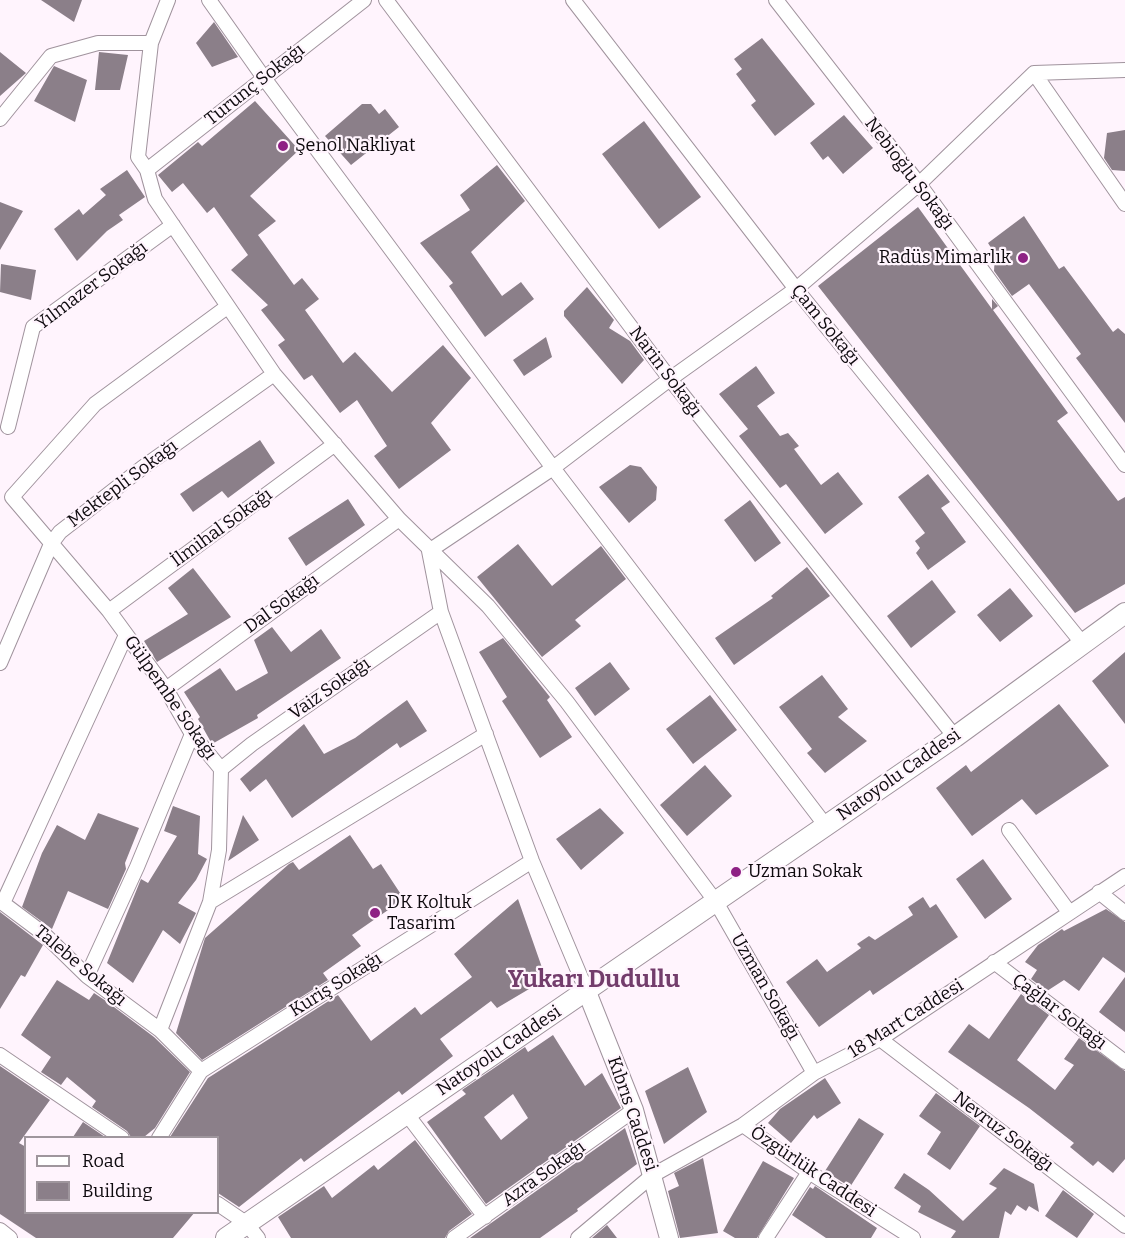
<!DOCTYPE html>
<html>
<head>
<meta charset="utf-8">
<style>
  body { margin:0 }
  #map { position:relative; width:1125px; height:1238px; overflow:hidden; background:#fff4fd; font-family:Bitter,serif }
  canvas { display:block }
  .legend { position:absolute; left:24px; top:1136px; width:195px; height:78px; box-sizing:border-box; background:#fff4fd; border:2px solid #9f969d; margin:0; padding:8px 10px; list-style:none; font-size:18px; color:#0e0a0e }
  .legend li { display:flex; align-items:center; gap:12px; height:30px }
  .legend b { width:30px; border:2px solid #9f969d }
</style>
</head>
<body>
<div id="map">
<canvas width="1125" height="1238"></canvas>
<ul class="legend">
<li><b style="height:8px;background:#fff"></b>Road</li>
<li><b style="height:16px;background:#8b7f89"></b>Building</li>
</ul>
</div>
<script>
const ctx = document.querySelector('canvas').getContext('2d');
ctx.lineJoin = 'round';
function paint(path, color) { ctx.fillStyle = color; ctx.fill(path, 'evenodd'); }
const poly = rows => new Path2D(rows.map(r => 'M' + r).join(''));
function stroke(path, color, width, dash) { ctx.strokeStyle = color; ctx.lineWidth = width; ctx.lineCap = dash ? 'butt' : 'round'; ctx.setLineDash(dash || []); ctx.stroke(path); }
function drawText(font, color, halo, rows, align = 'center') {
  ctx.font = font + ' Bitter,serif'; ctx.lineWidth = 4.5; ctx.setLineDash([]); ctx.textBaseline = 'middle'; ctx.strokeStyle = halo; ctx.fillStyle = color; for (const [text, x, y, turn = 0] of rows) {
    ctx.save(); ctx.translate(x, y); ctx.rotate((+turn || 0) * Math.PI / 180); ctx.textAlign = isNaN(turn) ? turn : align; if (halo) ctx.strokeText(text, 0, 0); ctx.fillText(text, 0, 0); ctx.restore();
  }
}
paint(poly([
  [41,0,82,0,74,22],
  [214,22,238,57,212,67,196,43],
  [762,38,815,104,775,136,751,105,756,101,736,74,742,69,734,59],
  [0,52,26,73,0,96],
  [99,52,128,55,120,90,95,90],
  [54,66,87,80,75,122,34,101],
  [255,101,299,150,250,196,276,221,258,235,294,285,302,278,319,299,305,310,343,363,355,352,392,392,443,345,471,378,431,423,451,450,399,489,374,456,387,446,357,400,340,413,312,375,304,380,278,345,285,340,261,310,268,305,231,270,248,255,214,207,207,213,183,183,172,192,158,175,198,142,202,146],
  [362,104,371,104,379,114,385,109,399,127,351,165,325,136],
  [844,115,873,148,843,174,828,156,823,160,810,143],
  [644,121,701,197,659,229,602,154],
  [1125,130,1125,171,1112,170,1104,158,1107,133],
  [497,165,525,201,471,252,502,296,521,282,534,299,485,337,449,286,453,283,420,243,470,210,460,195],
  [127,170,145,197,119,215,123,220,107,231,77,261,54,229,79,209,83,215,106,195,100,189],
  [0,202,23,211,0,250],
  [918,207,992,309,992,299,998,306,993,310,1068,413,1057,421,1118,501,1125,497,1125,584,1075,613,818,286],
  [1024,216,1059,269,1064,266,1113,332,1118,328,1125,334,1125,423,1076,358,1081,354,1029,284,1012,296,994,271,995,254,988,243],
  [1,264,36,270,31,300,0,292],
  [587,287,614,320,609,328,630,341,644,360,622,384,564,316,564,311],
  [546,337,552,357,524,376,513,360],
  [756,366,775,393,757,406,780,436,788,433,799,446,794,449,821,485,838,472,863,504,825,534,786,484,780,488,739,436,748,429,719,394],
  [260,440,275,463,228,498,222,491,193,512,180,494],
  [630,465,641,467,657,487,656,500,629,523,599,487],
  [928,474,950,502,941,508,966,542,928,570,916,553,920,548,915,541,925,533,898,497],
  [348,499,365,525,306,566,288,538],
  [750,500,781,543,755,562,724,520],
  [518,544,552,586,601,546,626,579,575,620,581,626,542,657,477,577],
  [807,567,830,596,734,665,715,638,773,598,771,596],
  [193,568,231,617,157,662,144,641,188,614,168,588],
  [932,580,956,612,911,648,887,616],
  [1010,588,1033,616,1000,642,977,615],
  [272,627,291,652,321,629,341,658,257,715,258,718,212,744,198,719,200,717,184,692,220,668,236,691,268,673,254,640],
  [503,638,550,697,547,700,572,737,540,758,502,701,507,697,479,652],
  [1125,652,1125,724,1092,681],
  [610,662,630,689,595,716,575,688],
  [822,675,848,709,838,717,867,741,825,773,807,753,812,749,779,707],
  [710,695,737,730,693,764,666,729],
  [407,700,427,731,400,748,397,743,292,818,266,779,250,792,240,779,304,724,324,754,355,738],
  [1059,704,1109,766,1036,815,1022,799,972,836,936,788,966,765,971,772],
  [705,765,732,796,687,836,660,805],
  [173,806,200,816,198,854,207,859,196,880,178,903,196,913,180,944,163,930,133,983,107,963,141,879,148,883,177,836,164,831],
  [600,808,624,833,581,870,556,839],
  [98,813,139,828,125,863,126,869,108,909,68,891,52,929,22,907,42,853,57,825,85,840],
  [243,815,259,840,228,861],
  [350,835,373,869,381,864,404,899,352,935,361,946,323,973,328,980,202,1060,176,1033,205,938,289,864,293,862,299,870],
  [983,859,1012,899,985,919,956,879],
  [923,897,930,908,936,904,958,937,873,995,870,990,819,1027,786,982,817,959,827,972,861,948,857,944,869,936,875,940,913,915,908,907],
  [518,899,546,979,497,1008,491,1001,440,1039,453,1056,402,1095,399,1091,304,1162,301,1158,239,1207,218,1193,218,1137,170,1137,208,1078,338,995,371,1041,415,1007,421,1015,472,977,454,954],
  [1106,909,1125,922,1125,973,1103,957,1079,991,1064,980,1047,991,1031,979,1037,970,1025,962,1038,945,1062,929,1064,931],
  [0,912,43,945,25,977,21,975,0,1009],
  [1125,977,1125,1032,1099,1012],
  [57,980,89,1000,94,993,106,1001,154,1037,190,1072,155,1128,144,1137,131,1137,127,1131,92,1107,96,1101,67,1077,61,1085,41,1072,51,1057,21,1035],
  [1021,994,1049,1015,1017,1060,1055,1090,1074,1065,1064,1059,1079,1038,1125,1071,1125,1159,1113,1173,1098,1161,1093,1166,1070,1147,1074,1143,1029,1108,948,1052,969,1024,989,1039],
  [553,1035,585,1086,602,1073,621,1108,486,1204,427,1122,466,1094,462,1090,525,1047,528,1052],
  [513,1094,528,1118,501,1140,484,1117],
  [0,1066,50,1100,19,1143,26,1147,26,1212,195,1212,173,1238,36,1238,0,1214],
  [688,1067,707,1112,664,1144,645,1091],
  [825,1078,841,1103,817,1119,814,1115,791,1143,768,1123,780,1109],
  [936,1093,980,1126,950,1170,927,1154,941,1132,919,1116],
  [859,1118,884,1134,850,1187,825,1171],
  [83,1122,105,1137,73,1137],
  [625,1128,637,1164,577,1209,578,1211,540,1238,470,1238],
  [415,1140,472,1214,449,1231,445,1238,291,1238,278,1217,324,1186,332,1198,374,1165,378,1170],
  [703,1158,718,1233,680,1238,668,1191,679,1186,674,1173],
  [763,1161,794,1178,757,1238,735,1238,723,1231],
  [1004,1168,1034,1184,1039,1212,1029,1206,1026,1211,1017,1205,1011,1215,1005,1211,999,1238,951,1238,956,1231,918,1212,921,1206,894,1188,904,1173,929,1190,963,1221,997,1188,989,1184],
  [815,1186,877,1228,871,1238,826,1238,792,1215,810,1187,813,1189],
  [1063,1190,1094,1214,1077,1238,1045,1216],
  [607,1225,617,1238,592,1238]
]), '#8b7f89');
const minor = poly([
  [168,0,151,43,138,157,147,170,155,199,274,374,399,519,488,606,567,702,716,902,814,1073],
  [209,0,264,78,553,468,826,826],
  [386,0,670,379,955,737],
  [573,0,796,289,1083,644],
  [776,0,919,184,1125,465],
  [1034,73,1125,204],
  [0,119,51,56,98,43,151,43],
  [147,170,364,0],
  [227,307,95,404,12,497,109,611,166,689,192,734,221,769,219,850,210,902,486,734],
  [8,427,33,327,173,225],
  [109,611,335,444],
  [0,663,51,544,60,532,142,468,274,374],
  [166,689,399,519],
  [221,769,252,744,441,612],
  [1009,830,1069,912],
  [1099,892,1125,913],
  [0,901,44,934,87,976,160,1030],
  [3,903,126,635],
  [994,962,1125,1062],
  [87,976,137,867,192,734],
  [587,992,532,861,441,612,429,551,553,468,670,379,796,289,919,184,1034,73,1125,70],
  [880,1039,1125,1226],
  [0,1055,122,1138],
  [201,1071,532,861],
  [406,1113,485,1217],
  [743,1125,809,1172,913,1238],
  [159,1138,201,1071,160,1030,210,902],
  [218,1204,246,1223,258,1238],
  [0,1230,10,1238],
  [454,1238,634,1110],
  [578,1238,653,1175,743,1125,814,1073,880,1039,1125,876],
  [766,1238,809,1172]
]);
const tertiary = poly([
  [587,992,634,1110,669,1238]
]);
const secondary = poly([
  [226,1238,955,737,1125,613]
]);
stroke(minor, '#a0939d', 16);
stroke(tertiary, '#a0939d', 20);
stroke(secondary, '#a0939d', 22);
stroke(minor, '#fff', 14);
stroke(tertiary, '#fff', 18);
stroke(secondary, '#fff', 20);
for (const [x, y, r, color] of [
  [283,146,6,"#8e2184"],
  [1023,258,6,"#8e2184"],
  [736,872,6,"#8e2184"],
  [375,913,6,"#8e2184"]
]) { const dot = new Path2D(); dot.arc(x, y, r, 0, 2 * Math.PI); ctx.fillStyle = color; ctx.fill(dot); stroke(dot, '#fff4fd', 2); }
drawText('18px', '#0e0a0e', '#fff4fd', [
  ["Turunç Sokağı",255,85,-38],
  ["Nebioğlu Sokağı",909,174,53],
  ["Yılmazer Sokağı",92,286,-37],
  ["Çam Sokağı",825,325,51],
  ["Narin Sokağı",665,372,53],
  ["Mektepli Sokağı",123,484,-37],
  ["İlmihal Sokağı",222,528,-36],
  ["Dal Sokağı",282,604,-36],
  ["Vaiz Sokağı",330,689,-35],
  ["Gülpembe Sokağı",170,698,55],
  ["Natoyolu Caddesi",899,775,-35],
  ["Talebe Sokağı",80,966,40],
  ["Kuriş Sokağı",336,985,-32],
  ["Uzman Sokağı",765,987,60],
  ["Çağlar Sokağı",1059,1012,37],
  ["18 Mart Caddesi",906,1019,-32],
  ["Natoyolu Caddesi",499,1051,-34],
  ["Kıbrıs Caddesi",632,1114,71],
  ["Nevruz Sokağı",1003,1132,37],
  ["Özgürlük Caddesi",813,1172,34],
  ["Azra Sokağı",544,1174,-36]
]);
drawText('18px', '#0e0a0e', '#fff4fd', [
  ["Şenol Nakliyat",295,146],
  ["Radüs Mimarlık",1011,258,"right"],
  ["Uzman Sokak",748,872],
  ["DK Koltuk",387,903],
  ["Tasarim",387,924]
], 'left');
drawText('bold 24px', '#733d6c', '#fff4fd', [
  ["Yukarı Dudullu",594,980]
]);
</script>
</body>
</html>
